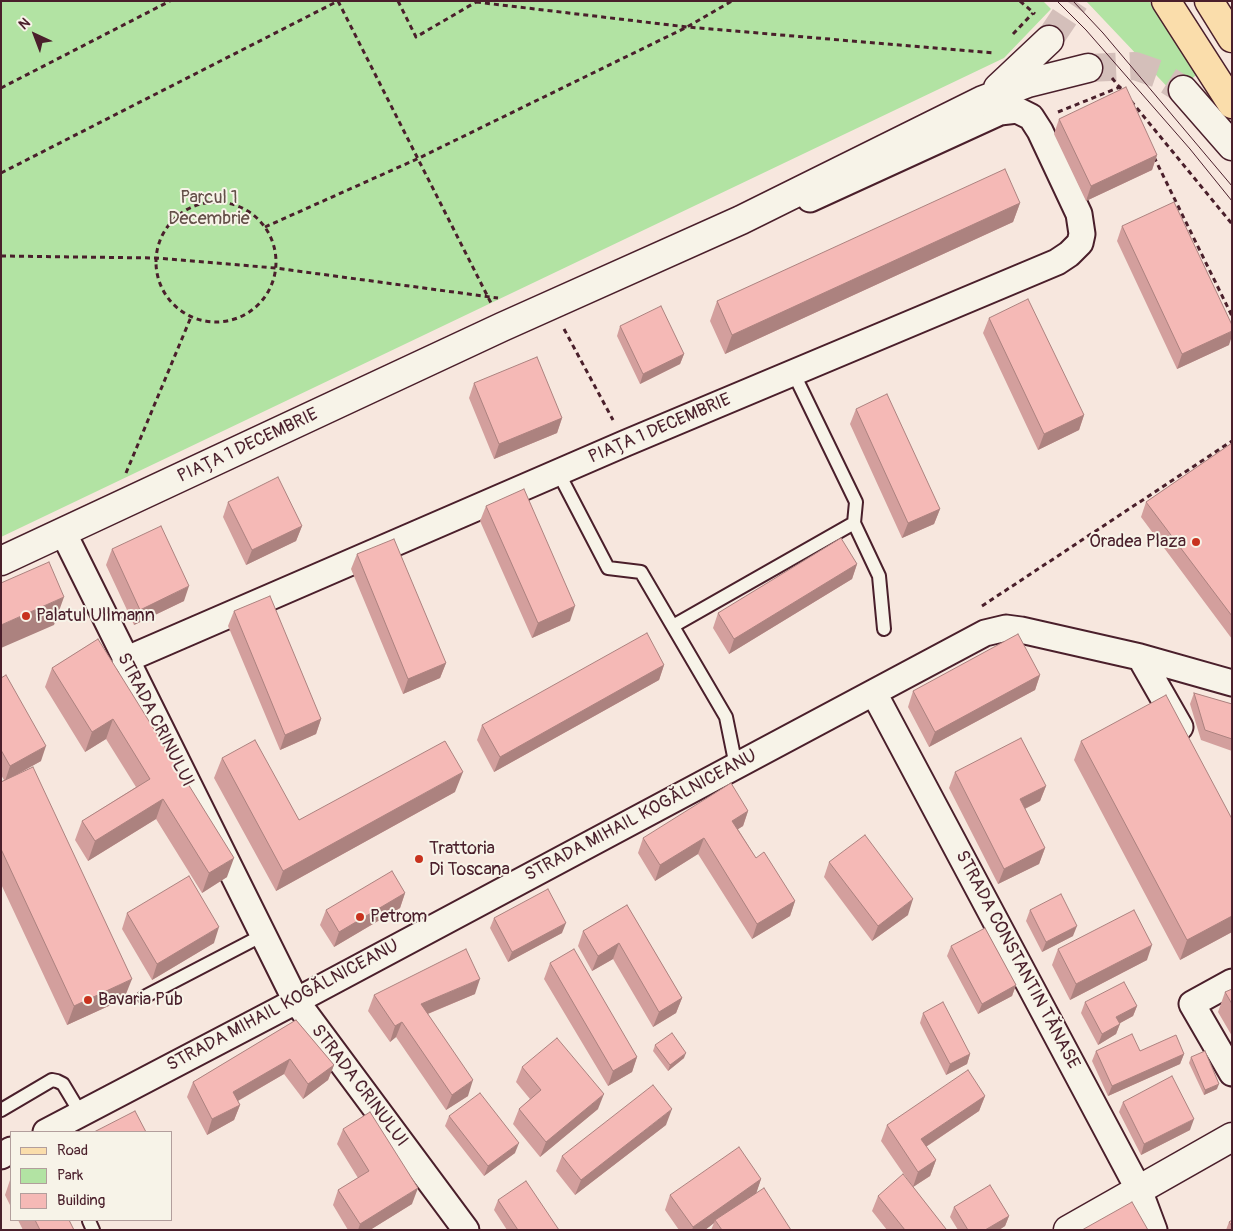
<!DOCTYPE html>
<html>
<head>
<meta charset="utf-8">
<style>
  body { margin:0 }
  #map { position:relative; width:1233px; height:1231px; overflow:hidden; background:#f7e7de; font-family:Pangolin,sans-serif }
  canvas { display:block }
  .frame { position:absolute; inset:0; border:2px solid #4a1f2b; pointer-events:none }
  .legend { position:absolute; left:10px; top:1131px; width:162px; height:90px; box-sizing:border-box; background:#f7f3e8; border:1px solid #b29e9c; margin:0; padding:6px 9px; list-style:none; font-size:15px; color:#4a1f2b }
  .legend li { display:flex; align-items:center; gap:10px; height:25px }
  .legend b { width:25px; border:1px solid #b29e9c }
  .north { position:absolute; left:10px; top:10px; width:50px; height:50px; -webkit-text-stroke:4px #f7f3e8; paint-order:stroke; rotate:317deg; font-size:14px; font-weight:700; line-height:20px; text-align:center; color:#4a1f2b }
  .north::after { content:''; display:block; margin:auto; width:18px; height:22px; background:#4a1f2b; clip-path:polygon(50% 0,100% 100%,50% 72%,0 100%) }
</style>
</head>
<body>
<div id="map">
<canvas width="1233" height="1231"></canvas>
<div class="frame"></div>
<ul class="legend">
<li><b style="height:6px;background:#faddab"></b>Road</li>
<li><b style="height:14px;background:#b2e3a3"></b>Park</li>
<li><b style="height:14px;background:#f5b9b6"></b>Building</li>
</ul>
<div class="north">N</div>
</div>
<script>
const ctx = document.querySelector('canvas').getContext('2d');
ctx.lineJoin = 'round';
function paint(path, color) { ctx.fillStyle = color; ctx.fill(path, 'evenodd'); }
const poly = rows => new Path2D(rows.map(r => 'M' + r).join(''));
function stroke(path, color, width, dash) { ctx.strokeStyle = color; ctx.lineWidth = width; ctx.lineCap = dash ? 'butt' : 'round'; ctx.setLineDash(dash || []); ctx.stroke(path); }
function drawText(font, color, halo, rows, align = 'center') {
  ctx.font = font + ' Pangolin,sans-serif'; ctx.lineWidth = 4; ctx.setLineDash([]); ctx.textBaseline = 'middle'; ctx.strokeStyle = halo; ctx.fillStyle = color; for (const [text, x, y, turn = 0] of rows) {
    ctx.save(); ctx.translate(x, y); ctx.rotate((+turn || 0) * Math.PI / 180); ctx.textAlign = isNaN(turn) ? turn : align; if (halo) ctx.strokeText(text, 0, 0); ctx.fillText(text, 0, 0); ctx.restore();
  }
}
paint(poly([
  [1,1,1043,1,1051,9,1004,58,1,537],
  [1086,1,1149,1,1196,75,1175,95]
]), '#b2e3a3');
stroke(poly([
  [1049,40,1075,1],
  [1088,68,1135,66,1158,74,1183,90]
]), '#d4bfba', 28, [28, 14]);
const service = poly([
  [793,372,856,502,854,523,879,576,884,629],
  [558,472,608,568,641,572,726,717,736,766],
  [673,626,854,523],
  [144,997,263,935],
  [1,1110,52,1080,57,1081,63,1084,81,1114],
  [89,1221,93,1230]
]);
const minor = poly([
  [63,532,296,1001,466,1230],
  [1140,657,1180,727],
  [125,660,626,443,1057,262,1069,254,1080,243,1082,234,1079,214,1040,131,1031,117,1017,110,1000,112,810,199],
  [874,693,1139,1190,1154,1230],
  [1232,982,1192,1004,1232,1073],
  [46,1132,296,1001,985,633,1006,628,1021,630,1140,657,1232,683],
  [1,1156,11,1150]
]);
const tertiary = poly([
  [998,88,1049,40],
  [1183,90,1232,146],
  [1,561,502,327,741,220,983,100,1028,83,1088,68]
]);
const secondary = poly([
  [1068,1230,1232,1137]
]);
const primary = poly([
  [1166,1,1232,104],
  [1209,1,1232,38]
]);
stroke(service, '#4a1f2b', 16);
stroke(minor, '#4a1f2b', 29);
stroke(tertiary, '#4a1f2b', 31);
stroke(secondary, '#4a1f2b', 31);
stroke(primary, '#4a1f2b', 31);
stroke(poly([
  [338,1,491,303],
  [398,1,416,37,476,2],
  [1020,1,1035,14],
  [476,2,687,27,994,53],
  [1013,34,1033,13],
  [1112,78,1121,89],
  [1,88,170,1],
  [1131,101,1232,224],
  [1058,112,1120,87,1123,93],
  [1154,157,1232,316],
  [1,173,338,1],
  '156 262a60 60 0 1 1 120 0a60 60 0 1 1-120 0Z',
  [265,227,417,159,687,27,732,1],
  [1,256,156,258,275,268,498,298],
  [564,329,613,420],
  [126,473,191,317],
  [982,606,1232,441]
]), '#4a1f2b', 3, [5, 4]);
stroke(service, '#f7f3e8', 12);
stroke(minor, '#f7f3e8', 25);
stroke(tertiary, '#f7f3e8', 28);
stroke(secondary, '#f7f3e8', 28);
stroke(primary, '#faddab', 28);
stroke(poly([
  [1057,1,1086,30,1190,149,1232,201],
  [1073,1,1103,33,1232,186]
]), '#4a1f2b', 1);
paint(poly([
  [1059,119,1157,155,1152,170,1086,201,1054,134],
  [1020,203,1013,222,725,354,710,321,717,301],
  [1122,226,1229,345,1177,369,1117,241],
  [989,318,1084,415,1079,430,1038,450,983,333],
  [620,326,684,354,680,364,640,384,617,336],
  [474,383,562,418,557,433,494,459,469,398],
  [856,409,940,509,934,524,902,538,850,424],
  [1232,443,1232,639,1141,517,1146,502],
  [228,502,302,526,296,541,246,565,223,517],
  [486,506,570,621,532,638,480,521],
  [112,549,184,601,134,625,106,565],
  [357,554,446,663,440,678,403,694,351,569],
  [857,564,852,579,729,654,713,628,718,613],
  [234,611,321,719,316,734,280,750,228,626],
  [98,639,227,877,202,893,156,819,88,861,75,840,82,821,136,787,106,739,85,752,45,687,52,668],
  [664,665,659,680,494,772,477,740,482,725],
  [1040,675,1035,690,929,747,908,707,913,691],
  [1,678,41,761,18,774,124,999,67,1025,1,884,1,782,4,780,1,775],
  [1194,693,1232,704,1232,751,1201,740,1190,704],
  [1081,741,1232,819,1232,932,1180,960,1074,760],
  [222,758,299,820,455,792,276,891,214,778],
  [955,772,1046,786,1040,801,1025,809,1045,848,1039,864,998,884,949,788],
  [748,811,743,826,738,829,756,858,795,901,790,916,752,939,698,854,655,881,638,853,643,838],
  [829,862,908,915,872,941,824,877],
  [405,893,400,908,334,947,320,925,326,910],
  [627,905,682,998,676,1013,653,1027,613,959,592,971,578,946,583,931],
  [1030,910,1073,936,1042,952,1026,921],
  [127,913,214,943,152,980,122,929],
  [494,918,562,933,508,962,490,928],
  [951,946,1016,985,1012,996,978,1014,947,956],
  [1058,949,1147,960,1070,1000,1052,965],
  [550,963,637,1057,632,1072,608,1086,544,979],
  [1232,989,1232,1036,1218,1012,1225,992],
  [475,994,428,1014,468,1096,446,1110,396,1037,390,1042,368,1011,374,995],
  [1085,1002,1137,1006,1133,1016,1120,1023,1116,1034,1098,1045,1081,1013],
  [923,1013,970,1054,967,1064,946,1075,920,1023],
  [296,1020,334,1065,328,1080,303,1099,284,1074,238,1101,240,1105,234,1120,207,1135,187,1097,193,1082],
  [655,1045,684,1058,668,1071,653,1051],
  [1096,1051,1140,1051,1184,1054,1180,1064,1108,1096,1092,1061],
  [1191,1057,1217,1089,1204,1095,1189,1063],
  [522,1067,598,1109,540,1157,513,1124,519,1109,530,1099,516,1082],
  [985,1096,979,1111,926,1147,936,1160,930,1176,913,1187,946,1229,946,1230,887,1230,872,1211,878,1196,912,1186,881,1141,887,1125],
  [1123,1102,1190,1130,1141,1155,1119,1112],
  [449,1116,515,1153,484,1176,445,1126],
  [666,1125,575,1195,556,1171,562,1156],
  [343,1129,412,1204,370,1230,348,1230,333,1205,338,1190,358,1178,337,1144],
  [11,1177,11,1207,5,1195],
  [761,1179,756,1193,791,1230,711,1230,714,1223,705,1230,679,1230,665,1210,670,1195],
  [498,1200,559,1230,507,1230,494,1210],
  [954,1207,1009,1216,1005,1226,999,1230,958,1230,950,1217],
  [18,1220,69,1220,74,1230,23,1230],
  [1232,1220,1232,1230,1226,1230,1229,1222]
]), '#d39f9d');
paint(poly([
  [1157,155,1152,170,1086,201,1091,186],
  [1020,203,1013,222,725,354,732,335],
  [1232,331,1232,336,1229,345,1177,369,1182,354],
  [684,354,680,364,640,384,643,374],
  [1084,415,1079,430,1038,450,1044,434],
  [562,418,557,433,494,459,499,444],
  [940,509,934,524,902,538,908,523],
  [302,526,296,541,246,565,252,550],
  [857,564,852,579,729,654,734,639],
  [189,586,184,601,134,625,140,610],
  [64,597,54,625,1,648,1,625],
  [575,606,570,621,532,638,538,623],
  [446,663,440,678,403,694,408,679],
  [664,665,659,680,494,772,500,757],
  [1040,675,1035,690,929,747,935,732],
  [113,719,106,739,85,752,92,732],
  [321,719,316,734,280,750,285,735],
  [46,746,41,761,5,781,10,766],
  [463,772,455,792,276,891,283,871],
  [1046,786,1040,801,1014,814,1020,799],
  [163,799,156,819,88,861,95,841],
  [748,811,743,826,727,836,732,821],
  [704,838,698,854,655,881,660,865],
  [1045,848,1039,864,998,884,1004,869],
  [234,858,227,877,202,893,209,873],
  [405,893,400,908,334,947,339,932],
  [913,899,908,915,872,941,878,926],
  [795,901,790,916,752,939,757,924],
  [1232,916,1232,932,1180,960,1187,940],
  [566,923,562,933,508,962,512,952],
  [1077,926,1073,936,1042,952,1046,942],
  [219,927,214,943,152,980,157,964],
  [619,943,613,959,592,971,598,956],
  [1152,945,1147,960,1070,1000,1076,984],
  [132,979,124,999,67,1025,74,1006],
  [480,979,475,994,415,1019,421,1004],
  [1016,985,1012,996,978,1014,982,1004],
  [682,998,676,1013,653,1027,659,1012],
  [1137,1006,1133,1016,1113,1027,1116,1017],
  [402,1022,396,1037,390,1042,395,1026],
  [1120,1024,1116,1034,1098,1045,1102,1034],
  [686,1053,684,1058,668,1071,670,1065],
  [970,1054,967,1064,946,1075,950,1064],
  [1184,1054,1180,1064,1108,1096,1112,1086],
  [637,1057,632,1072,608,1086,613,1071],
  [290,1059,284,1074,227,1107,233,1092],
  [334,1065,328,1080,303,1099,308,1084],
  [473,1080,468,1096,446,1110,452,1095],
  [1219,1084,1217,1089,1204,1095,1205,1090],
  [604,1094,598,1109,540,1157,546,1142],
  [985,1096,979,1111,915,1154,921,1139],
  [240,1105,234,1120,207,1135,212,1119],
  [672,1109,666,1125,575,1195,581,1180],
  [1194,1119,1190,1130,1141,1155,1144,1144],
  [519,1143,515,1153,484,1176,488,1166],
  [936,1160,930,1176,913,1187,918,1172],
  [761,1179,756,1194,715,1220,714,1223,705,1230,692,1230,693,1227],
  [418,1188,412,1204,370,1230,358,1230,360,1224],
  [1009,1216,1005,1226,999,1230,985,1230]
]), '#ac827f');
const building = poly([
  [1126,87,1157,155,1091,186,1059,119,1126,87],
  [1005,169,1020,203,732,335,717,301,1005,169],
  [1174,202,1232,325,1232,331,1182,354,1122,226,1174,202],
  [1028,299,1084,415,1044,434,989,318,1028,299],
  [661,306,684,354,643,374,620,326,661,306],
  [537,357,562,418,499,444,474,383,537,357],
  [887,394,940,509,908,523,856,409,887,394],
  [1232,443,1232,616,1146,502,1232,443],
  [278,477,302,526,252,550,228,502,278,477],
  [524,489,575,606,538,623,486,506,524,489],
  [161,526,189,586,140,610,112,549,161,526],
  [841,538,857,564,734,639,718,613,841,538],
  [394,539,446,663,408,679,357,554,394,539],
  [49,562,64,597,1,625,1,583,49,562],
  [270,596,321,719,285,735,234,611,270,596],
  [647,633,664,665,500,757,482,725,647,633],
  [1018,634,1040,675,935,732,913,691,1018,634],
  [98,639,234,858,209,873,163,799,95,841,82,821,150,779,113,719,92,732,52,668,98,639],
  [6,675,46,746,10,766,1,750,1,678,6,675],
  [1194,693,1232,704,1232,739,1205,730,1194,693],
  [1166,695,1232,819,1232,916,1187,940,1081,741,1166,695],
  [1021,738,1046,786,1020,799,1045,848,1004,869,955,772,1021,738],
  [255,740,299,820,445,741,463,772,283,871,222,758,255,740],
  [33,767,132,979,74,1006,1,849,1,782,33,767],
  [731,783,748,811,732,821,756,858,764,852,795,901,757,924,704,838,660,865,643,838,731,783],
  [865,835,913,899,878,926,829,862,865,835],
  [392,871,405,893,339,932,326,910,392,871],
  [189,876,219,927,157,964,127,913,189,876],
  [548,889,566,923,512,952,494,918,548,889],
  [1061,894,1077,926,1046,942,1030,910,1061,894],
  [627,905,682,998,659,1012,619,943,598,956,583,931,627,905],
  [1134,910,1152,945,1076,984,1058,949,1134,910],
  [985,928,1016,985,982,1004,951,946,985,928],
  [466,949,480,979,421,1004,473,1080,452,1095,402,1022,395,1026,374,995,466,949],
  [574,949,637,1057,613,1071,550,963,574,949],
  [1124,982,1137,1006,1116,1017,1120,1024,1102,1034,1085,1002,1124,982],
  [1232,989,1232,1004,1225,992,1232,989],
  [943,1002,970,1054,950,1064,923,1013,943,1002],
  [296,1020,334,1065,308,1084,290,1059,233,1092,240,1105,212,1119,193,1082,296,1020],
  [672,1033,686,1053,670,1065,655,1045,672,1033],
  [1132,1034,1140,1051,1176,1035,1184,1054,1112,1086,1096,1051,1132,1034],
  [557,1038,604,1094,546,1142,519,1109,541,1090,522,1067,557,1038],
  [1205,1051,1219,1084,1205,1090,1191,1057,1205,1051],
  [968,1070,985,1096,921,1139,936,1160,918,1172,887,1125,968,1070],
  [1172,1076,1194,1119,1144,1144,1123,1102,1172,1076],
  [653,1085,672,1109,581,1180,562,1156,653,1085],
  [480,1093,519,1143,488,1166,449,1116,480,1093],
  [135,1111,146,1132,94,1132,135,1111],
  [370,1112,418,1188,360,1224,338,1190,369,1171,343,1129,370,1112],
  [739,1147,761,1179,693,1227,670,1195,739,1147],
  [903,1174,946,1229,945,1230,905,1230,878,1196,903,1174],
  [526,1181,559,1230,518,1230,498,1200,526,1181],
  [990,1185,1009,1216,985,1230,968,1230,954,1207,990,1185],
  [764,1188,791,1230,722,1230,715,1220,764,1188],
  [1132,1202,1148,1230,1082,1230,1132,1202],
  [35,1220,69,1220,74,1230,40,1230,35,1220],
  [1232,1220,1232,1226,1229,1222,1232,1220]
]);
paint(building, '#f5b9b6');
stroke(building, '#ac827f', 1);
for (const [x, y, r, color] of [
  [1196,542,5,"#c8321e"],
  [26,616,5,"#c8321e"],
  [419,859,5,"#c8321e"],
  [360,917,5,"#c8321e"],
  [88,1000,5,"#c8321e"]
]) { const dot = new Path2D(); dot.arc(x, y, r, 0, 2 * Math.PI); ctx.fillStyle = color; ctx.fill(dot); stroke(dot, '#f7f3e8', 2); }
drawText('18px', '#645049', '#f7f3e8', [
  ["Parcul 1",209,198],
  ["Decembrie",209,219]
]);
drawText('18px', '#4a1f2b', '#f7f3e8', [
  ["PIAȚA 1 DECEMBRIE",660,429,-23],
  ["PIAȚA 1 DECEMBRIE",248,446,-25],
  ["STRADA CRINULUI",155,720,63],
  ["STRADA MIHAIL KOGĂLNICEANU",641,816,-28],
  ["STRADA CONSTANTIN TĂNASE",1017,960,62],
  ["STRADA MIHAIL KOGĂLNICEANU",283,1006,-28],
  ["STRADA CRINULUI",359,1086,53]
]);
drawText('18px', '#4a1f2b', '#f7f3e8', [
  ["Oradea Plaza",1186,542,"right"],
  ["Palatul Ullmann",36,616],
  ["Trattoria",429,849],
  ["Di Toscana",429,870],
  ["Petrom",370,917],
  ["Bavaria Pub",98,1000]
], 'left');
</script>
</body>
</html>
